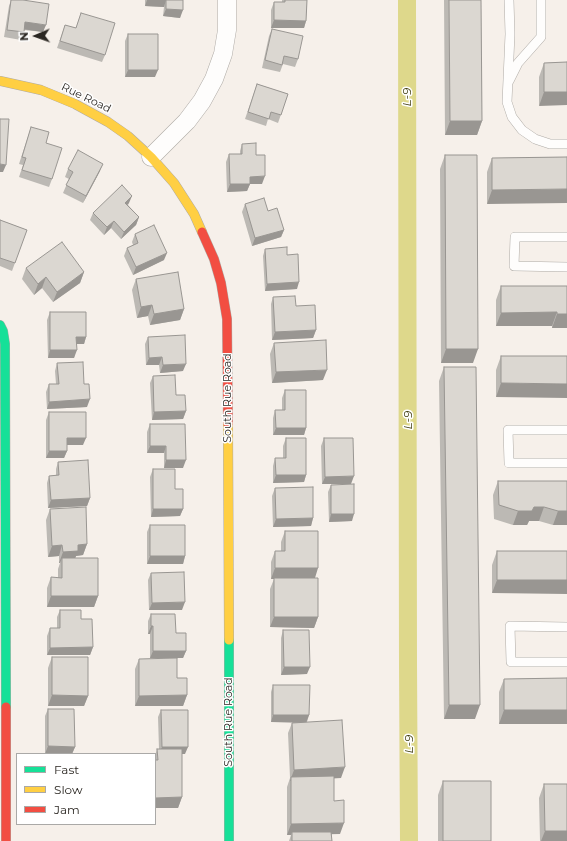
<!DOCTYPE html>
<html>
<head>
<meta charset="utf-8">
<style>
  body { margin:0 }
  #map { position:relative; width:567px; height:841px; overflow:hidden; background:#f6f0ea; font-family:Montserrat,sans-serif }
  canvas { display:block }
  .legend { position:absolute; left:16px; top:753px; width:140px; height:72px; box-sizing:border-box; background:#fff; border:1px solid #aaa9a7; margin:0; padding:5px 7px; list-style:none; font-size:12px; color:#2b2722 }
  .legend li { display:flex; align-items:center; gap:8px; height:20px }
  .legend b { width:20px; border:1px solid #aaa9a7 }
  .north { position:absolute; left:16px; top:16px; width:40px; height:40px; -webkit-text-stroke:3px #fff; paint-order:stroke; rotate:268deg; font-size:11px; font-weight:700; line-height:16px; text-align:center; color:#2b2722 }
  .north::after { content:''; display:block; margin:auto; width:14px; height:18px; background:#2b2722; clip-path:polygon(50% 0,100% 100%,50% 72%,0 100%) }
</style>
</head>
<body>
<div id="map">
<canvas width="567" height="841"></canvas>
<ul class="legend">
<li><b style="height:5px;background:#16e098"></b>Fast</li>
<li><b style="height:5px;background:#ffcf43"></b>Slow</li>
<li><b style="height:5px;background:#f24e42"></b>Jam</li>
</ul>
<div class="north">N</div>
</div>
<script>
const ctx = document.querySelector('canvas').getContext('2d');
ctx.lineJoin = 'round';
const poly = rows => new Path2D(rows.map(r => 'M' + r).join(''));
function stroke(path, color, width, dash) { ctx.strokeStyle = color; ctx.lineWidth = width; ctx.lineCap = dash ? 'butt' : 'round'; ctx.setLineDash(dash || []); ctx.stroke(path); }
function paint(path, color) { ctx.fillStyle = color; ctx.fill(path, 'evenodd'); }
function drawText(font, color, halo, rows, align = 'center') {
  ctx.font = font + ' Montserrat,sans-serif'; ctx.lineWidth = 3; ctx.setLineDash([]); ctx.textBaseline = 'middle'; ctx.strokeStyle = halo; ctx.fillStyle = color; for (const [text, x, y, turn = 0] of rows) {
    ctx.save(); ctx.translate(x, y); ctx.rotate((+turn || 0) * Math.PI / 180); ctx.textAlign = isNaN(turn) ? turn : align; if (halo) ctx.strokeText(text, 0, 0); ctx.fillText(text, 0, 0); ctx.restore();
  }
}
stroke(poly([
  [407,0,408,664,409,841]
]), '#ded88b', 18);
const lane = poly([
  [509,0,510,34,507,102,512,117,522,130,535,139,550,144,567,144],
  [509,81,518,63,541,37,541,0],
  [567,237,515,237,514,266,567,267],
  [567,430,508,430,509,463,567,463],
  [567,627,510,626,511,662,567,662]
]);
const street = poly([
  [151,157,187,121,202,101,214,79,223,54,227,30,227,0]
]);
const fast = poly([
  [0,325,3,331,5,344,6,707],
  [229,640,229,841]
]);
const slow = poly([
  [0,81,41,90,75,104,108,122,128,136,151,157,174,183,194,214,202,232],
  [228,424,229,640]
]);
const jam = poly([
  [202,232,214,259,221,283,227,319,228,424],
  [6,707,6,841]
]);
stroke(lane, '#aeaaa5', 10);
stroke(street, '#aeaaa5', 19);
stroke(fast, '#aeaaa5', 10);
stroke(slow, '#aeaaa5', 10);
stroke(jam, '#aeaaa5', 10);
stroke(lane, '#fefdfc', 9);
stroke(street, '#fefdfc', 18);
stroke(fast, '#16e098', 9);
stroke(slow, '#ffcf43', 9);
stroke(jam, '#f24e42', 9);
paint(poly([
  [11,0,23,0,43,32,24,30,21,40,4,37,9,6],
  [145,0,183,0,180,18,163,16,164,7,145,6],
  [282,0,307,0,306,21,304,28,271,28,271,10,274,2,282,2],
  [444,0,481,0,482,121,477,135,445,135],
  [81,13,105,55,102,62,57,48,65,25,76,28],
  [272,29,298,59,295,67,283,64,280,72,262,68,269,36],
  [128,34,155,77,125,77,125,41],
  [567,62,539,106,539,77,544,63],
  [257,84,288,94,278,123,268,119,266,126,245,119],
  [31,127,46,143,52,179,49,187,19,177,23,165,19,164],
  [242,144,256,155,262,184,250,184,247,191,227,192,226,162,229,154,240,154,240,151],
  [445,155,473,363,441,363,440,169],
  [567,157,487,204,487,172,492,158],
  [68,169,100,171,83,203,63,193,69,179,65,177],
  [129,203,128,205,139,217,136,225,121,239,111,228,104,235,90,220,93,213],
  [245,204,268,211,284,230,281,237,252,246,242,212],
  [0,220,27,230,12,271,0,266],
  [135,234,164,260,133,275,124,256,127,248,133,245,132,242],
  [265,249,287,255,297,289,265,291,263,256],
  [26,268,84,272,80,283,53,302,42,288,34,295,22,279],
  [136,279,184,309,180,320,150,325,148,316,137,318,132,290],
  [501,286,567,286,567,328,552,328,552,326,496,326,496,300],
  [273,297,296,306,316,330,313,338,272,340,271,304],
  [50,312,86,337,84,344,77,344,74,358,48,358,47,320],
  [148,337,183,371,160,373,159,365,146,365,145,344],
  [274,343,323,380,272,383,270,354],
  [501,356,567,356,496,397,496,370],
  [57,363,84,384,87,407,47,409,46,392,49,384,56,384,55,371],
  [444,367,475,719,444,719,439,381],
  [153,376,176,395,186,411,183,419,152,420,150,383],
  [285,390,306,428,304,435,273,435,273,418,275,410,282,410,282,398],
  [49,412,83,445,67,445,67,451,64,458,46,458,46,420],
  [150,424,183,468,164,468,164,453,147,453,147,432],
  [286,438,306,475,304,482,273,483,273,466,275,458,283,458,283,446],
  [324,438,351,484,322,484,321,446],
  [58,462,90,498,87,506,48,508,47,483,49,476,56,475,56,469],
  [153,469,175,489,183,509,180,516,151,517,150,477],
  [498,481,567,481,567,525,553,525,539,521,529,521,527,525,513,525,494,519,493,495],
  [331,485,352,521,329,522,328,492],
  [275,488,313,518,311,526,273,527,272,496],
  [50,509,87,544,83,555,76,556,75,558,98,596,94,607,47,607,47,588,51,577,58,578,58,569,60,563,59,563,59,556,48,557,46,520],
  [150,525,185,556,183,564,147,564,147,532],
  [285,531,315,578,318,617,314,628,270,627,270,589,274,579,271,579,271,562,275,551,281,551,281,542],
  [497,551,567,551,492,593,492,565],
  [151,573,182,610,149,610,148,580],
  [60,610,81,619,93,647,90,655,47,655,47,636,50,628,57,628,57,617],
  [151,614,176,633,186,651,183,658,150,658,150,634,148,634,148,621],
  [283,630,307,674,281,675,281,638],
  [52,657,88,696,84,706,48,706,48,668],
  [139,659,177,678,187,695,183,706,135,706,135,669],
  [567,678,567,724,499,724,499,692,504,679],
  [273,685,309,715,307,722,341,778,334,778,334,801,340,834,332,834,332,841,289,841,291,835,287,835,287,787,290,778,288,733,292,723,293,722,271,722,271,692],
  [48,709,75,747,72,754,45,754,45,716],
  [161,710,185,754,182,754,182,797,178,808,155,808,155,756,157,749,159,749,158,717],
  [443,781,491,841,438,841,438,795],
  [544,784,567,841,540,841,539,798]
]), '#bcb9b4');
paint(poly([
  [147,0,166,0,164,7,145,6],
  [166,9,183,10,180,18,163,16],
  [274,20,306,21,304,28,271,28],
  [25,22,46,25,43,32,22,29],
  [128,70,158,70,155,77,125,77],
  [544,92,567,92,567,105,539,106],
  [450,121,482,121,477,135,445,135],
  [0,164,6,165,3,172,0,172],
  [103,164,100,171,83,203,86,196],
  [265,176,262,184,250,184,247,191,227,192,230,184,250,177],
  [567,189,567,203,487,204,492,190],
  [132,196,129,203,122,210,125,203],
  [139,217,136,225,121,239,124,232],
  [114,221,111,228,104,235,107,227],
  [284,230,281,237,252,246,255,238],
  [167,253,164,260,133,275,136,267],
  [84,272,80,283,53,302,57,292],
  [46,277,42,288,34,295,38,284],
  [299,282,297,289,265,291,267,284],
  [152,305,148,316,137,318,141,307],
  [184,309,180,320,150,325,154,314],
  [557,312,552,326,496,326,501,313],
  [557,314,567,314,567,328,552,328],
  [316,330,313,338,272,340,275,332],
  [76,337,86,337,84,344,74,344],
  [446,349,478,349,473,363,441,363],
  [50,350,77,350,74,358,48,358],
  [162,357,159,365,146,365,149,358],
  [186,364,183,371,160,373,163,365],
  [327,370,323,380,272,383,276,372],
  [501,383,567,384,567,398,496,397],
  [90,399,87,407,47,409,49,402],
  [186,411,183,419,152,420,154,412],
  [276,428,306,428,304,435,273,435],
  [67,438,86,438,83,445,64,445],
  [150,446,166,446,164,453,147,453],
  [49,451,67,451,64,458,46,458],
  [166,460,186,460,183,468,164,468],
  [276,475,306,475,304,482,273,483],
  [354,476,351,484,322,484,325,477],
  [90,498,87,506,48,508,51,500],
  [534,507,544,507,539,521,529,521,527,525,513,525,518,511],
  [153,509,183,509,180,516,151,517],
  [558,511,567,511,567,525,553,525],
  [331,514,354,514,352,521,329,522],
  [313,518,311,526,273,527,276,519],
  [87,544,83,555,76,556,74,562,62,558,60,563,59,563,63,552,78,545],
  [62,545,59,556,48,557,52,546],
  [150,556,185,556,183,564,147,564],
  [275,568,318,568,315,578,271,579],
  [497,580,567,580,567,594,492,593],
  [51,596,98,596,94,607,47,607],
  [185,602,182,610,149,610,152,603],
  [274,617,318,617,314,628,270,627],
  [151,626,153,626,150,634,148,634],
  [93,647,90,655,47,655,50,648],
  [153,651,186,651,183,658,150,658],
  [284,667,310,667,307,674,281,675],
  [52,695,88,696,84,706,48,706],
  [187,695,183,706,135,706,139,696],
  [449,705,480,705,475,719,444,719],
  [504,710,567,710,567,724,499,724],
  [273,715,309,715,306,723,271,722],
  [48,746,75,747,72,754,45,754],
  [162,747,188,747,185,754,159,754],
  [345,767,341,778,290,781,294,770],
  [182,797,178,808,155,808,155,798],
  [344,823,340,834,292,835,292,832,291,835,287,835,291,824],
  [545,831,567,831,567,841,541,841]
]), '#999692');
const building = poly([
  [11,0,23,0,49,4,46,25,25,22,24,32,7,30,11,0],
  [166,0,183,0,183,10,166,9,166,0],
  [285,0,307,0,306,21,274,20,274,2,285,2,285,0],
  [449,0,481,0,482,121,450,121,449,0],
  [81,13,115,23,105,55,60,41,65,25,76,28,81,13],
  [272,29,303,36,298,59,284,56,282,65,265,60,272,29],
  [128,34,158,34,158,70,128,70,128,34],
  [567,62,567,92,544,92,544,63,567,62],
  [257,84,288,94,281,115,271,112,269,119,248,112,257,84],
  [0,119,9,119,6,165,0,164,0,119],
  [31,127,49,132,46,143,62,148,52,179,22,170,26,158,22,157,31,127],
  [256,143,256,155,265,155,265,176,250,177,250,184,230,184,229,154,242,154,242,144,256,143],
  [78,150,103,164,86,196,66,185,73,172,68,169,78,150],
  [445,155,477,155,478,349,446,349,445,155],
  [567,157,567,189,492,190,492,158,567,157],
  [122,185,132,196,125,203,139,217,124,232,114,221,107,227,93,213,122,185],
  [264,198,268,211,277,208,284,230,255,238,245,204,264,198],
  [0,220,27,230,15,263,0,258,0,220],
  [154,225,167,253,136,267,127,248,138,243,135,234,154,225],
  [62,242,84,272,57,292,46,277,38,284,26,268,62,242],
  [287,247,287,255,298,254,299,282,267,284,265,249,287,247],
  [178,272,184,309,154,314,152,305,141,307,136,279,178,272],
  [501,286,567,286,567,314,557,314,557,312,501,313,501,286],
  [295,296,296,306,315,305,316,330,275,332,273,297,295,296],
  [50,312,86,312,86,337,76,337,77,350,50,350,50,312],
  [185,335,186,364,163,365,162,357,149,358,148,337,185,335],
  [326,340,327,370,276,372,274,343,326,340],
  [501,356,567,356,567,384,501,383,501,356],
  [83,362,84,384,89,384,90,399,49,402,49,384,59,384,57,363,83,362],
  [444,367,476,367,480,705,449,705,444,367],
  [175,375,176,395,185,395,186,411,154,412,153,376,175,375],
  [285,390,306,390,306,428,276,428,275,410,285,410,285,390],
  [49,412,86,412,86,438,67,438,67,451,49,451,49,412],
  [150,424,185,424,186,460,166,460,166,446,150,446,150,424],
  [286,438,306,438,306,475,276,475,275,458,286,458,286,438],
  [324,438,353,438,354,476,325,477,324,438],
  [88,460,90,498,51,500,49,476,59,475,58,462,88,460],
  [153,469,175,469,175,489,183,489,183,509,153,509,153,469],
  [498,481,567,481,567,511,558,511,544,507,534,507,532,511,518,511,499,505,498,481],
  [354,484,354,514,331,514,331,485,354,484],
  [313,487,313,518,276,519,275,488,313,487],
  [86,507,87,544,78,545,78,551,63,552,62,545,52,546,50,509,86,507],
  [150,525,185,525,185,556,150,556,150,525],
  [285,531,318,531,318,568,275,568,275,551,285,551,285,531],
  [497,551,567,551,567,580,497,580,497,551],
  [62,558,98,558,98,596,51,596,51,577,62,578,62,558],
  [184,572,185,602,152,603,151,573,184,572],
  [274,578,318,578,318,617,274,617,274,578],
  [60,610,81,610,81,619,92,619,93,647,50,648,50,628,60,628,60,610],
  [151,614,175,614,176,633,186,633,186,651,153,651,153,626,151,626,151,614],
  [283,630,309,630,310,667,284,667,283,630],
  [52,657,88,657,88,696,52,695,52,657],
  [177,658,177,678,187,678,187,695,139,696,139,659,177,658],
  [567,678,567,710,504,710,504,679,567,678],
  [273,685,310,685,309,715,273,715,273,685],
  [48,709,74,709,75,747,48,746,48,709],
  [161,710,188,710,188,747,162,747,161,710],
  [342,720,345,767,294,770,292,723,342,720],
  [157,749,182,749,182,797,155,798,155,760,158,760,157,749],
  [334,776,334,801,344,800,344,823,291,824,291,777,334,776],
  [443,781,491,781,491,841,443,841,443,781],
  [544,784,567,784,567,831,545,831,544,784],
  [292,832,331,832,332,841,292,841,292,832]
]);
paint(building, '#dbd7d1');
stroke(building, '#999692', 1);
drawText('11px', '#2b2722', '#fff', [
  ["Rue Road",86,98,26],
  ["South Rue Road",228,398,-90],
  ["South Rue Road",229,722,-90]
]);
drawText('italic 12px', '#3a3708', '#fff', [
  ["L-9",407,97,-90],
  ["L-9",408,420,-90],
  ["L-9",409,744,-90]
]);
</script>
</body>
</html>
